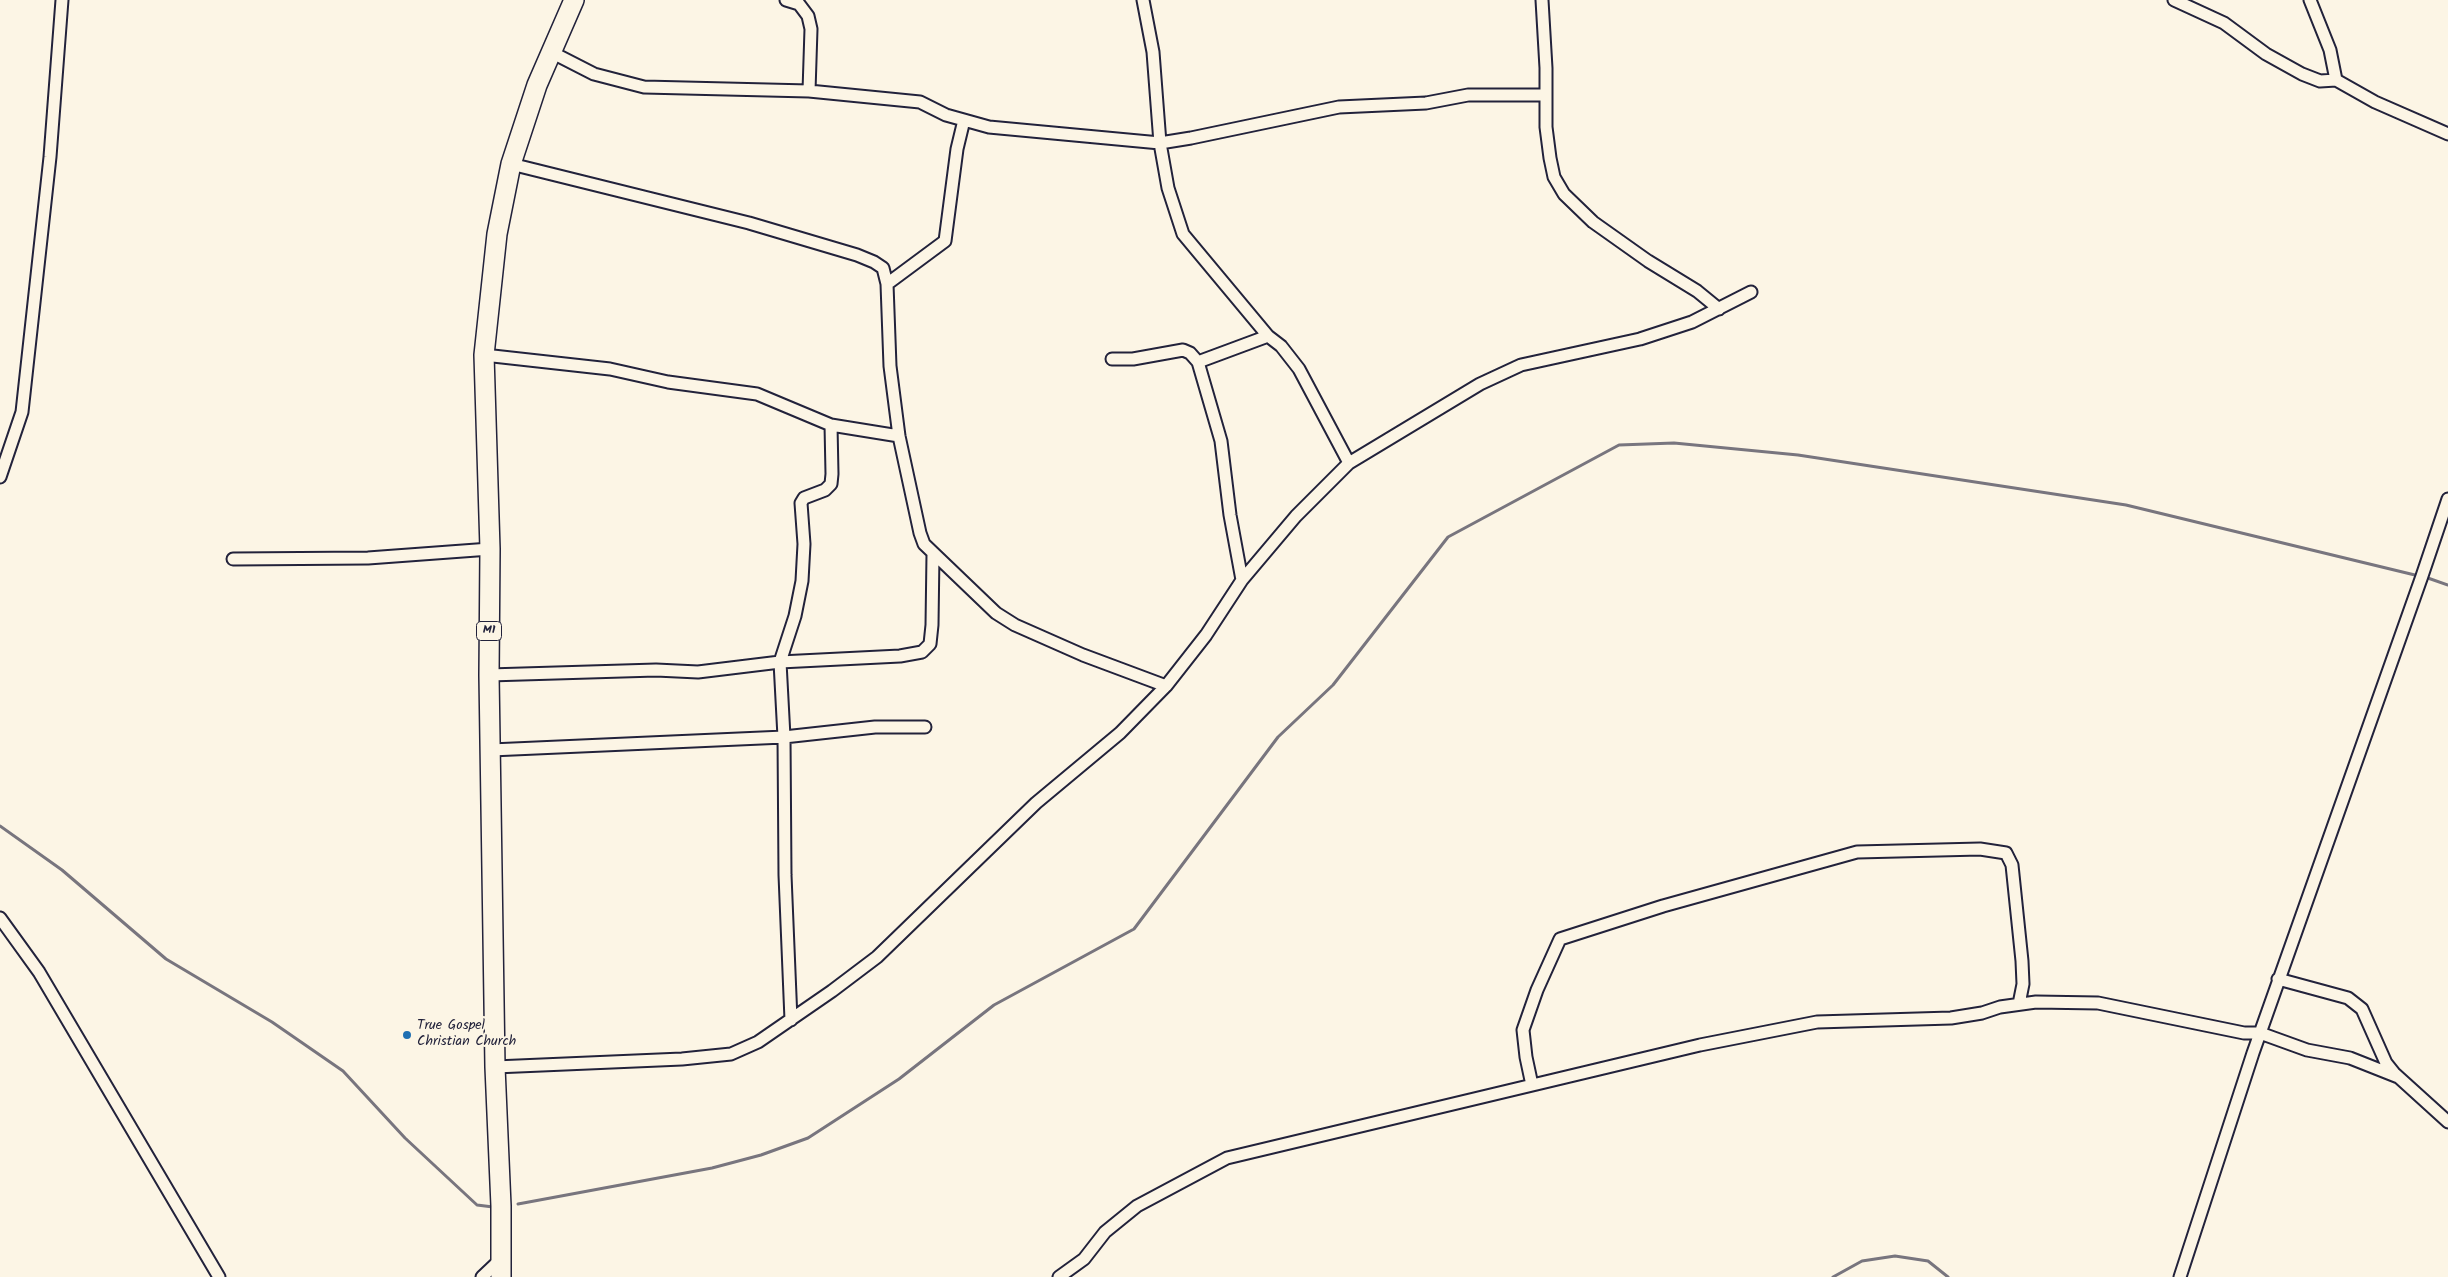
<!DOCTYPE html>
<html>
<head>
<meta charset="utf-8">
<style>
  body { margin:0 }
  canvas { display:block; background:#fcf5e5 }
</style>
</head>
<body>
<canvas width="2448" height="1277"></canvas>
<script>
const ctx = document.querySelector('canvas').getContext('2d');
ctx.lineJoin = 'round';
const poly = rows => new Path2D(rows.map(r => 'M' + r).join(''));
function stroke(path, color, width, dash) { ctx.strokeStyle = color; ctx.lineWidth = width; ctx.lineCap = dash ? 'butt' : 'round'; ctx.setLineDash(dash || []); ctx.stroke(path); }
function drawText(font, color, halo, rows, align = 'center') {
  ctx.font = font + ' Kalam,sans-serif'; ctx.lineWidth = 4; ctx.setLineDash([]); ctx.textBaseline = 'middle'; ctx.strokeStyle = halo; ctx.fillStyle = color; for (const [text, x, y, turn = 0] of rows) {
    ctx.save(); ctx.translate(x, y); ctx.rotate((+turn || 0) * Math.PI / 180); ctx.textAlign = isNaN(turn) ? turn : align; if (halo) ctx.strokeText(text, 0, 0); ctx.fillText(text, 0, 0); ctx.restore();
  }
}
stroke(poly([
  [2425,577,2448,585],
  [0,826,62,870,166,959,272,1022,343,1071,405,1138,477,1205,493,1207],
  [518,1204,712,1168,761,1155,808,1138,899,1079,994,1005,1134,929,1278,737,1333,685,1448,537,1619,445,1674,443,1798,455,2126,505,2419,576],
  [1833,1277,1862,1261,1895,1256,1928,1261,1948,1277]
]), '#78757e', 3);
const minor = poly([
  [786,0,799,4,808,16,811,29,809,91,920,102,946,115,989,127,1160,143,1191,138,1339,107,1426,103,1468,95,1546,95],
  [1542,0,1546,68,1546,127,1550,158,1554,177,1564,194,1593,222,1648,261,1697,291,1719,309],
  [2174,0,2224,23,2266,54,2302,74,2320,81,2336,80],
  [2310,0,2330,50,2336,80,2375,102,2448,134],
  [551,52,594,74,644,87,809,91],
  [511,164,749,223,857,255,874,262,883,268,887,284,945,241,957,149,964,120],
  [887,284,890,366,899,436,920,533,924,544,996,613,1015,625,1083,655,1166,686],
  [484,355,610,369,668,382,757,394,831,425,899,436],
  [1112,359,1133,359,1183,350,1190,353,1198,362],
  [1349,463,1480,384,1521,365,1640,339,1692,322,1751,292],
  [0,477,22,412,50,157,62,0],
  [233,559,368,558,490,549],
  [1242,580,1230,515,1221,441,1198,362,1268,336],
  [489,675,656,670,698,672,780,662,900,656,922,652,930,644,932,625,933,554],
  [491,750,784,737,875,727,925,727],
  [0,918,39,972,219,1277],
  [2278,979,2348,998,2362,1009,2386,1063,2394,1073,2448,1122],
  [791,1020,785,875,784,737,780,662,795,616,802,581,804,544,801,503,804,498,825,490,831,484,832,474,831,425],
  [495,1067,682,1059,731,1054,758,1042,832,991,877,957,1036,803,1120,733,1166,686,1206,635,1242,580,1296,516,1349,463,1299,369,1281,346,1268,336,1183,234,1168,188,1160,143,1153,52,1143,0],
  [1532,1085,1526,1057,1523,1030,1537,990,1560,939,1663,906,1857,852,1980,849,2006,853,2012,865,2022,961,2023,984,2019,1004],
  [482,1277,501,1259],
  [1059,1277,1084,1259,1105,1232,1137,1206,1227,1158,1700,1045,1817,1022,1951,1018,1982,1013,2000,1007,2036,1002,2098,1003,2244,1033,2260,1033,2307,1050,2350,1058,2398,1077],
  [2180,1277,2253,1053,2422,576,2448,499]
]);
const trunk = poly([
  [501,1277,501,1206,495,1067,489,675,490,549,484,355,497,234,511,164,537,85,574,0]
]);
stroke(minor, '#22223b', 15);
stroke(trunk, '#22223b', 22);
stroke(minor, '#fcf5e5', 11);
stroke(trunk, '#fcf5e5', 19);
for (const [x, y, r, color] of [
  [407,1035,5,"#1f6fb2"]
]) { const dot = new Path2D(); dot.arc(x, y, r, 0, 2 * Math.PI); ctx.fillStyle = color; ctx.fill(dot); stroke(dot, '#fcf5e5', 2); }
for (const [x, y, w] of [
  [489,631,25]
]) { const box = new Path2D(); box.roundRect(x - w / 2, y - 9.5, w, 19, 4); ctx.fillStyle = '#fcf5e5'; ctx.fill(box); stroke(box, '#22223b', 1); }
drawText('bold 12px', '#22223b', null, [
  ["M1",489,631]
]);
drawText('14px', '#22223b', '#fcf5e5', [
  ["True Gospel",417,1027],
  ["Christian Church",417,1043]
], 'left');
</script>
</body>
</html>
